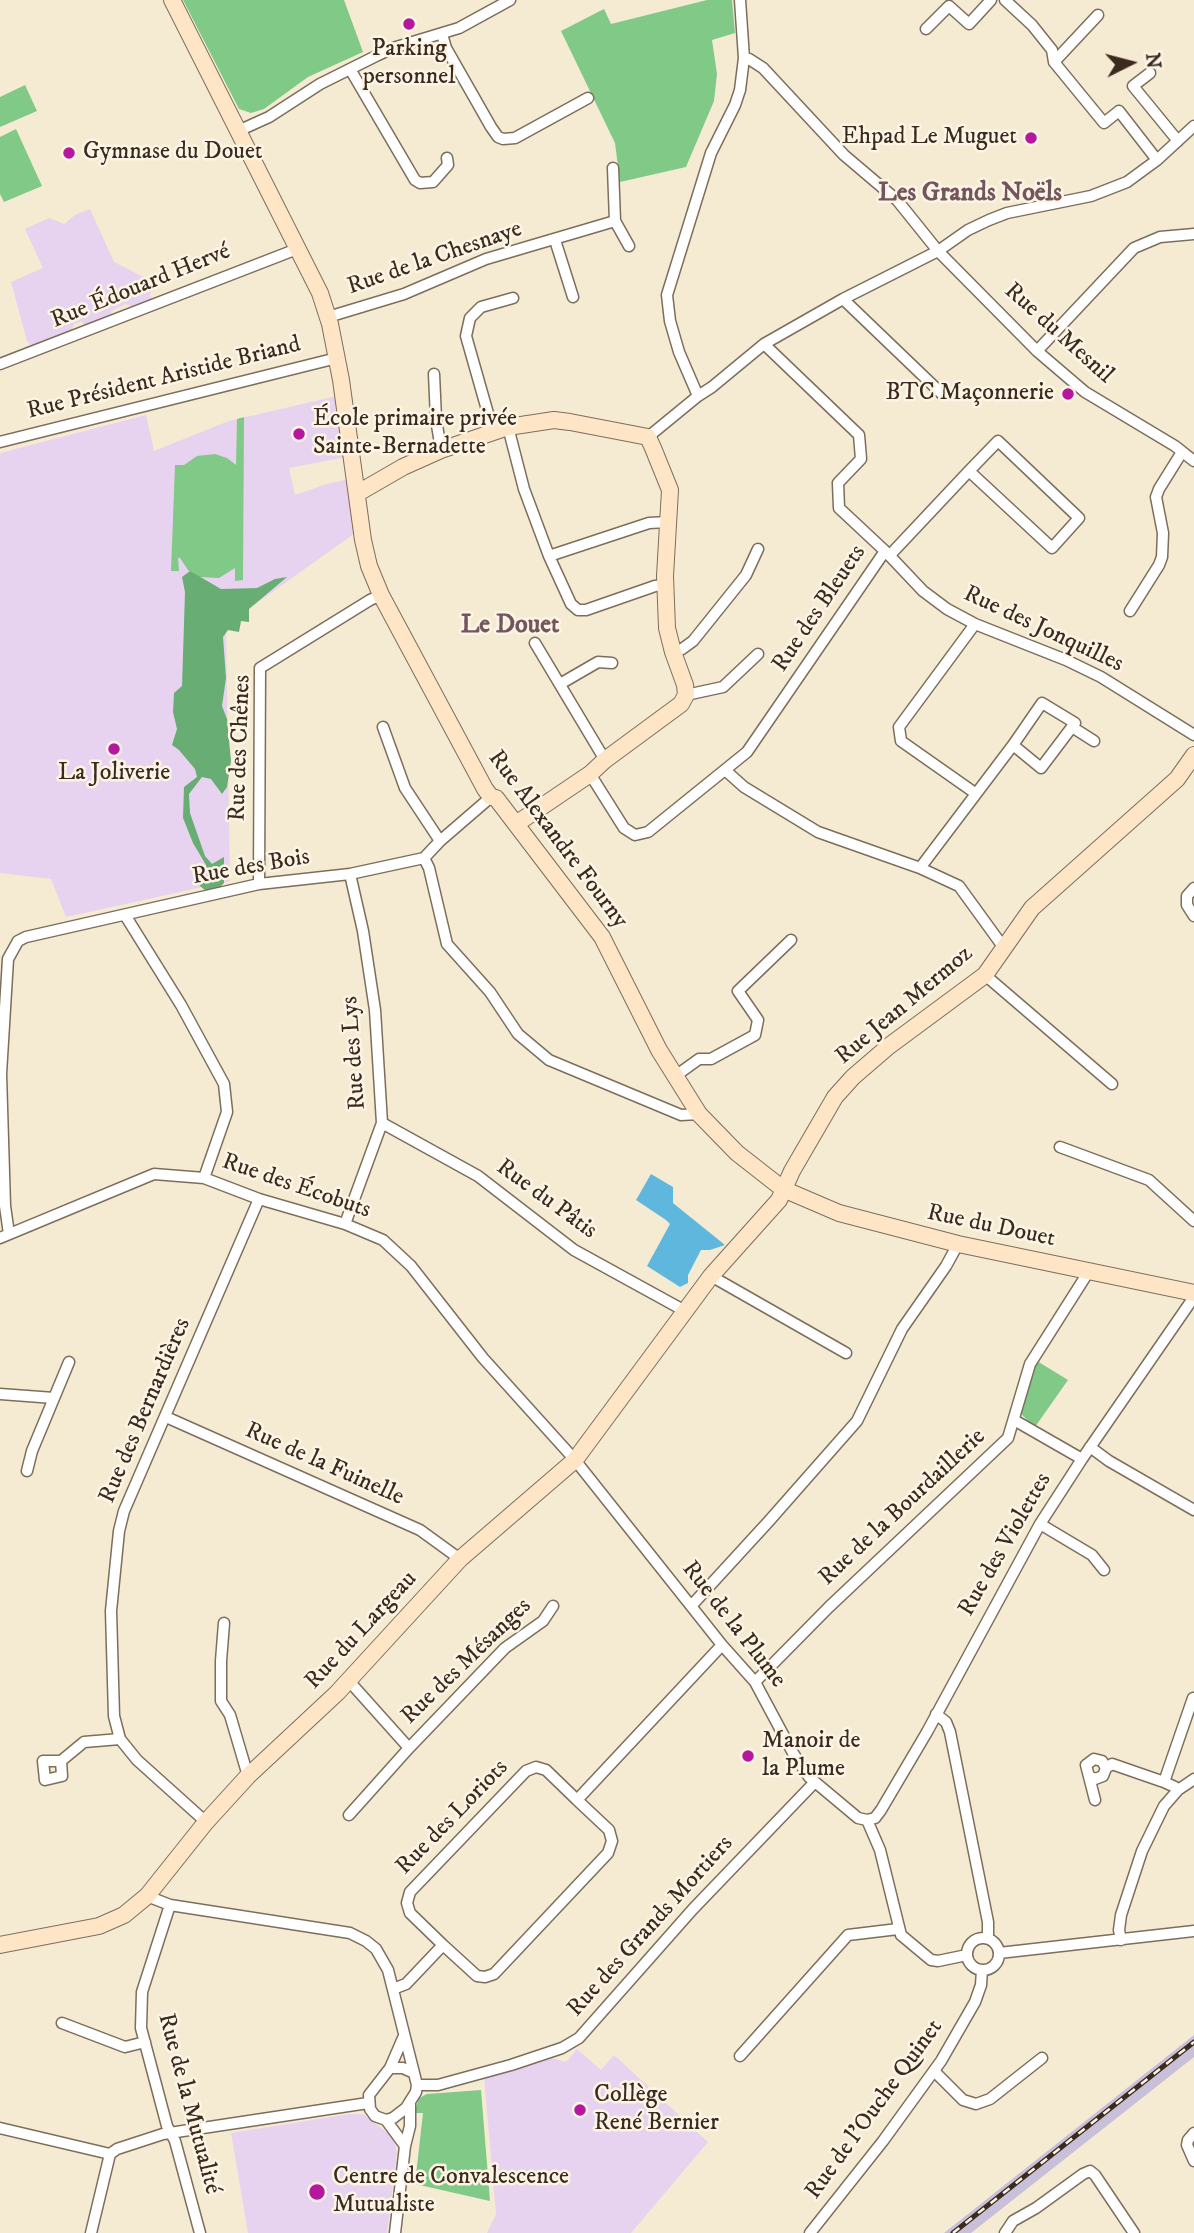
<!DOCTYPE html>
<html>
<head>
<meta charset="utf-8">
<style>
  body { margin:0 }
  #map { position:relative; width:1194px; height:2233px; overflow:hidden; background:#f5ebd3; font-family:"IM FELL DW Pica",serif }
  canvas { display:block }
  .north { position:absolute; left:1096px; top:28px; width:70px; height:70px; -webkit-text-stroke:5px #fcf5e5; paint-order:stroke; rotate:84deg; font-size:19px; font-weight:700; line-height:28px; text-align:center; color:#3b2a1e }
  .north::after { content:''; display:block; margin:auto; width:24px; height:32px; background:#3b2a1e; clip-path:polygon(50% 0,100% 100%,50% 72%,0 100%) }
</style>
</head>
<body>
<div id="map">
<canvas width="1194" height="2233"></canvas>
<div class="north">N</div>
</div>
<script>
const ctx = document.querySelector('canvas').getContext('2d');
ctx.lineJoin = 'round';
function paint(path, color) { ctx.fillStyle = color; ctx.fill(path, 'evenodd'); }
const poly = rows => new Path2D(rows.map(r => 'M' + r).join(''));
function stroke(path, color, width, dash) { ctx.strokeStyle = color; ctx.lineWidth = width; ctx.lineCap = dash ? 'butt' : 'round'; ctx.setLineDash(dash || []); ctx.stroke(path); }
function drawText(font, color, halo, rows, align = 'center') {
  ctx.font = font + ' "IM FELL DW Pica",serif'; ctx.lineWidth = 5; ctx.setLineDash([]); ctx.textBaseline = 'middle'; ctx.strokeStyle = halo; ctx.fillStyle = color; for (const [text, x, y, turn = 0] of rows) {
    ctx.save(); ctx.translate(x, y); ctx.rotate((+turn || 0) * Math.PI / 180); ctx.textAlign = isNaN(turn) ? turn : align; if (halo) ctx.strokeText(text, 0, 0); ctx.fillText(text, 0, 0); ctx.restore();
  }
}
paint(poly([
  [90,209,114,262,155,283,150,295,152,299,133,307,126,304,111,311,112,315,84,326,82,321,74,324,71,332,32,347,27,341,11,282,43,268,25,229,49,218,64,224,75,215],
  [337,396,346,457,289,468,295,495,327,484,350,479,358,531,226,625,230,881,66,917,51,879,0,873,0,453,146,415,154,451,229,421],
  [577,2049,601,2070,614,2055,708,2142,631,2233,487,2233,496,2214,484,2077,548,2057,566,2062],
  [349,2114,363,2114,393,2137,397,2152,387,2233,248,2233,231,2133]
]), '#e7d2ef');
paint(poly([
  [1194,2035,1194,2057,971,2233,944,2233]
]), '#c8bfd8');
paint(poly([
  [183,0,344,0,363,52,308,77,264,109,251,113,239,109],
  [707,0,732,0,735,33,712,40,717,74,714,101,686,167,620,182,615,143,561,31,604,9,611,24],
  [25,85,37,111,0,127,0,97],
  [16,129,42,186,4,202,0,194,0,137],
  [244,417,243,580,235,581,235,568,219,578,199,577,188,570,180,558,178,558,179,571,171,571,175,465,184,465,197,456,215,454,227,458,236,465,237,419],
  [1037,1361,1068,1380,1035,1427,1021,1414,1026,1388],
  [481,2090,490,2201,415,2184,423,2113,414,2113,419,2098,427,2094]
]), '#80c986');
paint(poly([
  [190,571,221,589,257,588,275,579,287,577,249,609,249,622,241,621,239,632,228,630,223,637,226,678,222,706,227,719,231,761,227,787,222,794,211,779,202,777,189,794,190,813,205,856,212,864,224,857,224,883,217,890,206,891,200,886,198,877,207,875,206,865,193,843,183,818,184,787,197,777,195,769,179,750,172,745,177,729,173,712,174,693,182,686,185,592,182,577]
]), '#68ad73');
paint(poly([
  [651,1174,673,1187,673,1203,725,1245,710,1250,701,1250,688,1275,688,1283,680,1287,647,1266,670,1224,666,1220,636,1200]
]), '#60b7dd');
const street = poly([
  [1005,0,1032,25,1052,50,1054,62,1104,123,1119,111,1157,160],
  [926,29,949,6,969,24,991,0],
  [442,34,446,48,491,127,498,137,503,139,515,138,588,98],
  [744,58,749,59,763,68,844,155,897,200,938,251,1037,351,1085,392,1175,446,1194,461],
  [1054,62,1098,15],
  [350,69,415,180,420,183,433,182,448,165,447,158],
  [1150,73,1133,86,1178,141],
  [238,131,269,117,320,84,378,55,393,48,459,28,510,0],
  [613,168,615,221],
  [555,240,573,297],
  [843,299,942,394],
  [328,317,404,294,486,259,615,221,629,246],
  [1037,351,1134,248,1160,237,1194,234],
  [0,364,297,249],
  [434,374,436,419,441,450],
  [698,396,679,352,670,321,667,295,711,153,735,105,740,90,744,58,740,0],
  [508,427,524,489,549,556,571,604,578,610,586,610,655,586,665,585],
  [493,431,466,336,470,318,481,307,513,298],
  [648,437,698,396,712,387,764,344,843,299,938,251,968,230,989,220,1007,213,1091,196,1127,182,1157,160,1194,126],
  [0,442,337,358],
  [887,553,923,591,947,609,975,624,1066,660,1101,677,1194,735],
  [890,555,969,471,998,441,1079,518,1052,548,969,471],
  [549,556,649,523,668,522],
  [1130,611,1159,565,1162,557,1163,533,1156,497,1159,489,1182,452],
  [975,624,899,727,901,741,975,793],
  [535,643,605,760],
  [673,652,682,649,693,641,746,575,758,549],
  [560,684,598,662,612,663],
  [686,695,723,687,758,654],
  [1042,703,1075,723,1041,768,1013,745,1042,703],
  [383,727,405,788,440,841],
  [1072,727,1094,741],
  [725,770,744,787,818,832,920,868,959,886,1004,948],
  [590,774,624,828,635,835,648,832,747,752,885,551,839,508,838,483,861,459,859,435,764,344],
  [424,858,429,868,447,944,490,992,518,1034,549,1060,681,1115,699,1114],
  [920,868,1013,745],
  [259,884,260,668,370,600,381,595],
  [1194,888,1187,896,1187,905,1194,916],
  [125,915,181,1005,224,1084,227,1112,204,1178],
  [985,975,1112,1084],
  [674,1077,699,1059,711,1059,755,1035,758,1020,738,991,791,940],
  [382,1123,478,1176,574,1250,685,1311],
  [1060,1147,1149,1180,1194,1221],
  [345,1224,382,1123,375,1010,363,931,350,874],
  [9,1234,5,1206,1,1074,8,959,18,941,26,937,259,884,350,874,424,858,440,841,491,797],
  [0,1238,154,1174,204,1178,259,1199,345,1224,383,1240,411,1266,483,1358,575,1460,722,1645,755,1682,793,1753,809,1777,858,1818,867,1820],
  [711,1276,846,1353],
  [0,1394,54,1398],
  [166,1417,420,1530,460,1559],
  [1014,1420,1082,1459],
  [1090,1447,1109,1461,1194,1510],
  [27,1471,32,1451,69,1362],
  [1040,1524,1092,1555,1104,1570],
  [692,1605,769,1521,857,1421,902,1329,946,1266,958,1244],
  [224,1623,221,1661,221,1701,230,1715,248,1776],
  [755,1682,829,1607,1008,1438,1030,1364,1089,1271],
  [936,1714,946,1722,950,1732,988,1922,988,1939],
  [409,1748,505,1648,543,1621,553,1606],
  [61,1761,62,1776,45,1780,43,1761,61,1761,84,1742,120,1739],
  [1106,1768,1112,1764,1164,1782],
  [1091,1777,1095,1779,1103,1776,1106,1768,1102,1761,1094,1759,1086,1765,1095,1800],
  [1178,1790,1175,1787,1164,1782,1193,1698],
  [349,1815,409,1748,349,1681],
  [867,1820,875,1818,881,1810,927,1732,1040,1524,1082,1459,1194,1297],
  [867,1820,880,1850,901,1935,931,1960,938,1961,967,1955],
  [206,1822,137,1760,120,1739,114,1716,111,1611,119,1531,124,1511,259,1199],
  [147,1896,170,1905,350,1933,366,1941,376,1949,388,1970,414,2073],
  [170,1905,142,1992,141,2028,167,2126,175,2141,200,2233],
  '967 1954a16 16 0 1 1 32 0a16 16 0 1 1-32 0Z',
  [1121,1940,1119,1930,1121,1915,1142,1851,1164,1806,1178,1790,1194,1779],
  [443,1945,410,1913,407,1903,410,1892,526,1771,536,1767,546,1770,577,1800,722,1645],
  [999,1953,1194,1931],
  [393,1989,406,1984,443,1945,477,1976,485,1977,494,1974,608,1853,612,1841,609,1830,577,1800],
  [62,2023,125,2047,145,2042],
  [740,2056,848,1935,898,1929],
  [390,2068,403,2068,414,2073,417,2085,416,2092,406,2108,393,2118,386,2120,375,2116,370,2109,369,2095,390,2068,403,2038],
  [934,2071,963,2100,976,2104,990,2099,1042,2058],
  [417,2085,438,2085,511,2065,562,2048,579,2038,693,1909,814,1783],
  [386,2120,405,2146],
  [0,2128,110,2154],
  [1194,2133,1188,2140,1187,2145,1194,2161],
  [91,2233,110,2154,117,2149,163,2134,368,2103],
  [395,2233,405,2146,410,2126,410,2104],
  [810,2233,883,2141,941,2061,975,2002,981,1985,982,1970],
  [1005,2233,1013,2221,1036,2208,1083,2174,1090,2171,1095,2175,1134,2233]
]);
const secondary = poly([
  [172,0,320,293,330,324,341,380,363,540,369,566,381,595,485,789,491,797,496,798,602,937,659,1050,699,1114,737,1153,783,1189,839,1213,958,1244,1194,1293],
  [358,493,403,467,441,450,508,427,554,420,570,422,648,437,653,448,670,490,665,576,667,628,673,652,685,685,686,695,681,704,605,760,590,774,516,824],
  [0,1945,99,1926,124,1915,147,1896,206,1822,248,1776,337,1693,460,1559,575,1460,711,1276,779,1200,792,1171,835,1097,853,1077,889,1046,985,975,1032,908,1177,779,1194,755]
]);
stroke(street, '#7c6e5d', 13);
stroke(secondary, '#7c6e5d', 18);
stroke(street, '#fff', 10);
stroke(secondary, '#fde5c5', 16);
const rail = poly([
  [953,2233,1194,2042]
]);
stroke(rail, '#3b2a1e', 5);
stroke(rail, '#fcf5e5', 2.5, [8]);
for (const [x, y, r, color] of [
  [409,24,7,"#b5179e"],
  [1031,138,7,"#b5179e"],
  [69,153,7,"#b5179e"],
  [1068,394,7,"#b5179e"],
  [299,434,7,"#b5179e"],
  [114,749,7,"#b5179e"],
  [748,1756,7,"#b5179e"],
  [580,2110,7,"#b5179e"],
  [317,2192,9,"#b5179e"]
]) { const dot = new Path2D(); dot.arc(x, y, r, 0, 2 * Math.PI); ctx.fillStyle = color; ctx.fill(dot); stroke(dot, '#fcf5e5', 2.5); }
drawText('24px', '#3b2a1e', '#fcf5e5', [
  ["Parking",409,50,"center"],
  ["personnel",409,78,"center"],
  ["Ehpad Le Muguet",1017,138,"right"],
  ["Gymnase du Douet",83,153],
  ["BTC Maçonnerie",1054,394,"right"],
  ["École primaire privée",313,420],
  ["Sainte-Bernadette",313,448],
  ["La Joliverie",114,774,"center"],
  ["Manoir de",762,1742],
  ["la Plume",762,1770],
  ["Collège",594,2096],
  ["René Bernier",594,2124],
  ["Centre de Convalescence",333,2178],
  ["Mutualiste",333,2206]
], 'left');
drawText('24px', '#3b2a1e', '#fcf5e5', [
  ["Rue de la Chesnaye",435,259,-19],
  ["Rue Édouard Hervé",141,287,-22],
  ["Rue du Mesnil",1058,334,42],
  ["Rue Président Aristide Briand",164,379,-14],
  ["Rue des Bleuets",820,609,-56],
  ["Rue des Jonquilles",1043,630,25],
  ["Rue des Chênes",241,748,-88],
  ["Rue Alexandre Fourny",557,840,53],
  ["Rue des Bois",251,868,-10],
  ["Rue Jean Mermoz",905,1006,-40],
  ["Rue des Lys",355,1053,-94],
  ["Rue des Écobuts",296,1187,19],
  ["Rue du Pâtis",546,1200,36],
  ["Rue du Douet",991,1227,12],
  ["Rue des Bernardières",146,1411,-67],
  ["Rue de la Fuinelle",324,1465,24],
  ["Rue de la Bourdaillerie",903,1508,-43],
  ["Rue des Violettes",1006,1545,-60],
  ["Rue de la Plume",733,1625,52],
  ["Rue du Largeau",362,1631,-47],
  ["Rue des Mésanges",467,1662,-44],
  ["Rue des Loriots",453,1818,-46],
  ["Rue des Grands Mortiers",651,1927,-48],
  ["Rue de la Mutualité",188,2104,75],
  ["Rue de l'Ouche Quinet",875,2110,-54]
]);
drawText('bold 26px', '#73555d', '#fcf5e5', [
  ["Les Grands Noëls",970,195],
  ["Le Douet",510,627]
]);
</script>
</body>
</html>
